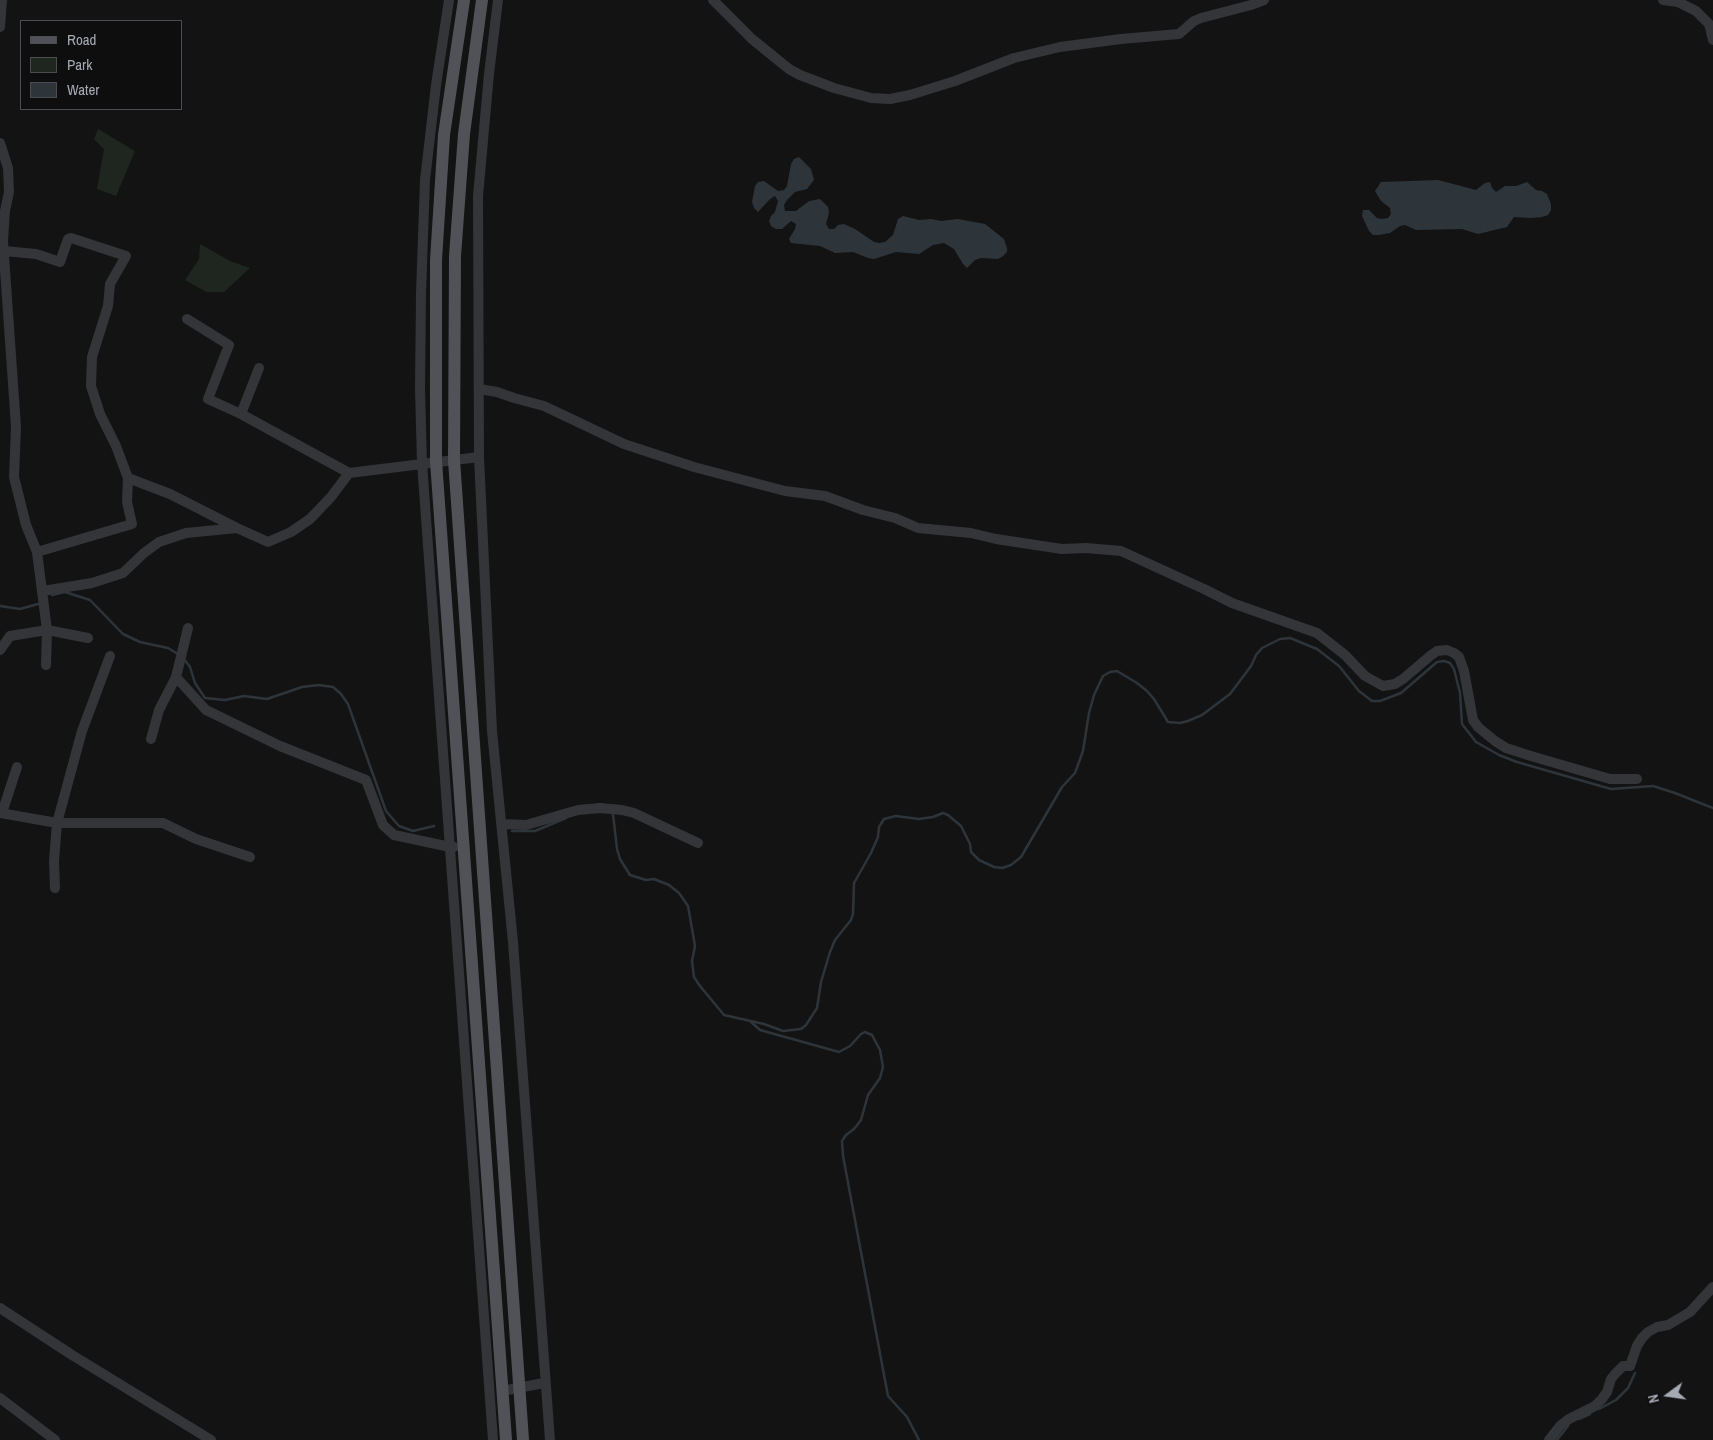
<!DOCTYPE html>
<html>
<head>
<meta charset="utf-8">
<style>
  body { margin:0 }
  #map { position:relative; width:1713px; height:1440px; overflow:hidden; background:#131314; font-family:"Archivo Narrow",sans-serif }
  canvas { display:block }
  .legend { position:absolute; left:20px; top:20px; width:162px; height:90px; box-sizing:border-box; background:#0e0e0f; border:1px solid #4a4c51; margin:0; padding:6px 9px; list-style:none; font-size:15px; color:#a5a9b3 }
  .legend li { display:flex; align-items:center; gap:10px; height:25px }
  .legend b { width:25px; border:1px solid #4a4c51 }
  .north { position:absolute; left:1643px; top:1370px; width:50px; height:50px; -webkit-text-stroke:4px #0e0e0f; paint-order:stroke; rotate:256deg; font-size:14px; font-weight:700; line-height:20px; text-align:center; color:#a5a9b3 }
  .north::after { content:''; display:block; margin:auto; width:18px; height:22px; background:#a5a9b3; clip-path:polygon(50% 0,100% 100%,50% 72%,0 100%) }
</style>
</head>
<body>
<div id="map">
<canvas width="1713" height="1440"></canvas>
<ul class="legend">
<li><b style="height:6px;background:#505257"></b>Road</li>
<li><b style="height:14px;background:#1f2620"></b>Park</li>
<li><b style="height:14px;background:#2d353b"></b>Water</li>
</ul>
<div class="north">N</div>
</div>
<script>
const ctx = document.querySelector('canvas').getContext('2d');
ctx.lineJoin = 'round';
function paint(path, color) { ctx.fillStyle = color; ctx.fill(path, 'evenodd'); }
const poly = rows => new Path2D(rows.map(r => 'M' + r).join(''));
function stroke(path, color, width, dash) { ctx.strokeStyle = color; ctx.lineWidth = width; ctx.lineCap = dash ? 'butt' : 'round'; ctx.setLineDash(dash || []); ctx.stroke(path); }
paint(poly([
  [98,129,135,151,116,196,97,189,104,149,94,139],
  [200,244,230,261,250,268,224,292,206,292,185,280,199,259]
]), '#1f2620');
paint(poly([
  [799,157,811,169,814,180,807,189,795,192,787,200,784,205,785,211,796,211,809,201,820,199,828,207,829,213,826,224,829,229,834,229,838,225,844,224,855,229,874,242,879,243,885,242,893,235,898,219,903,216,919,220,931,219,941,221,958,219,985,224,1004,239,1007,248,1007,252,1003,256,998,259,981,258,975,260,967,268,963,264,954,249,944,243,933,245,919,254,896,252,874,259,868,258,853,252,835,253,820,246,791,243,789,239,795,229,796,224,791,221,782,229,776,229,771,226,769,221,771,216,775,212,778,201,775,196,770,199,758,212,754,208,752,202,755,186,758,182,764,181,778,191,784,190,787,186,791,164,794,159],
  [1438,180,1476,190,1485,183,1490,182,1492,188,1496,192,1505,186,1516,186,1527,182,1536,190,1542,191,1547,194,1551,204,1551,210,1548,215,1542,217,1531,218,1514,217,1507,227,1478,234,1462,229,1416,230,1405,225,1400,226,1390,233,1379,235,1373,235,1369,231,1362,216,1363,210,1369,210,1377,218,1382,219,1388,218,1391,214,1390,208,1381,201,1375,191,1381,182]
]), '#2d353b');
stroke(poly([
  [52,595,65,592,90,600,123,634,140,642,168,648,178,654],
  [0,606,20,609,38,604],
  [184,659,190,667,195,683,205,698,225,700,244,696,267,699,302,687,319,685,333,687,341,694,348,704,386,811,399,826,413,831,434,826],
  [610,812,613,814,617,849,620,859,630,875,646,880,654,879,669,885,679,893,688,906,695,946,692,961,694,977,700,986,724,1015,764,1024,783,1031,801,1029,806,1025,817,1008,821,982,830,952,835,940,851,920,853,914,854,883,871,853,878,837,879,827,884,819,896,816,919,819,933,817,943,813,948,815,961,826,970,844,971,852,979,860,994,867,1002,868,1011,865,1021,857,1062,787,1075,773,1083,751,1089,713,1094,695,1103,676,1110,672,1117,671,1137,683,1147,691,1154,699,1168,722,1180,723,1188,721,1202,715,1230,694,1251,666,1256,655,1262,648,1280,639,1290,638,1317,649,1339,666,1359,691,1372,701,1380,701,1401,693,1437,662,1444,661,1450,663,1454,669,1460,693,1462,724,1476,742,1499,755,1517,762,1611,789,1653,786,1675,793,1713,808],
  [512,831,535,831,566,818],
  [750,1021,760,1030,839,1052,850,1046,861,1034,865,1032,872,1035,880,1050,883,1067,880,1078,868,1095,861,1120,854,1129,846,1135,842,1141,843,1156,888,1396,907,1417,919,1440],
  [1599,1409,1616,1400,1628,1388,1635,1373],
  [1579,1419,1590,1414],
  [1557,1440,1568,1426]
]), '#2d353b', 2.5);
stroke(poly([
  [449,0,436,85,425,180,421,293,420,389,422,463,493,1440],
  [498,0,489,74,478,196,479,457,492,731,513,942,550,1440],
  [713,0,752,39,789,69,800,75,834,88,871,98,890,99,910,95,955,81,1014,58,1060,47,1121,39,1179,34,1194,21,1201,18,1251,5,1264,0],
  [1663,0,1678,2,1696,11,1709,24,1713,40],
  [0,27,2,0],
  [0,143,8,168,9,192,5,211,3,241,16,427,14,477,26,525,37,552,47,630,46,665],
  [4,251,36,254,60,262,68,239,71,238,126,256,110,284,108,306,92,357,91,386,100,414,116,446,128,478,170,494,237,528],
  [187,319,229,345,208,399,241,414,349,473],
  [479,389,497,392,514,398,544,406,624,444,694,467,785,491,825,496,863,510,895,518,918,528,971,533,996,539,1062,549,1086,548,1121,551,1204,589,1232,603,1317,633,1345,655,1365,676,1383,686,1395,684,1403,679,1430,656,1437,651,1447,650,1454,653,1459,657,1464,671,1473,720,1478,727,1495,741,1506,748,1531,756,1610,779,1637,779],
  [241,414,259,368],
  [37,552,132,524,127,502,128,478],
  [43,591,92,583,123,573,144,553,159,542,186,533,237,528,268,542,291,532,310,519,331,497,349,473,479,457],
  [0,650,10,636,47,630,88,638],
  [176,677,206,710,280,746,366,780,383,825,394,835,450,847,454,847],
  [151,739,159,710,176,677,188,628],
  [0,813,57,823,163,823,196,839,250,857],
  [2,813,17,767],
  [502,824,526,825,578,810,600,808,622,810,634,813,698,843],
  [55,888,54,861,57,823,82,731,110,656],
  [0,1308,72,1355,211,1440],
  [502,1391,544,1383],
  [0,1398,55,1440],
  [1549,1440,1560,1426,1569,1419,1595,1406,1602,1399,1607,1392,1611,1379,1615,1374,1623,1366,1630,1366,1637,1346,1642,1338,1648,1332,1657,1327,1668,1325,1690,1312,1713,1287]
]), '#343539', 10);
stroke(poly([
  [464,0,444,135,436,260,436,461,506,1440],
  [482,0,464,134,455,256,454,460,523,1440]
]), '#505257', 12);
</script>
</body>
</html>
